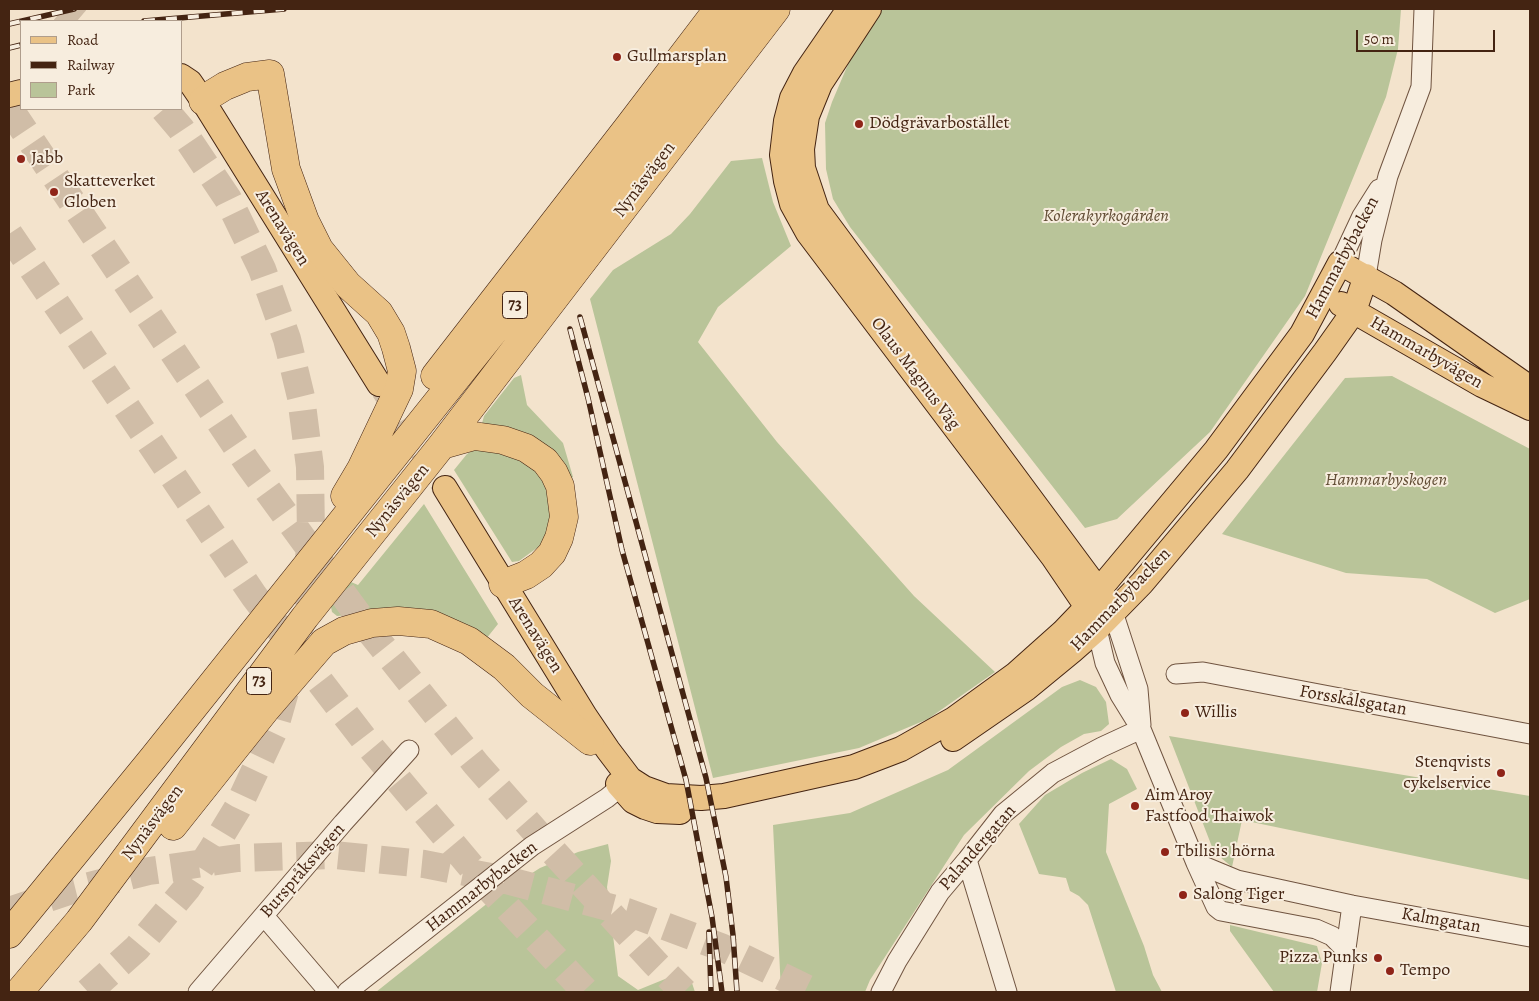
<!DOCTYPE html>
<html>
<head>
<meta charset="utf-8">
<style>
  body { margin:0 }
  #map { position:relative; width:1539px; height:1001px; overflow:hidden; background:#f3e3cc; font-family:Alegreya,serif }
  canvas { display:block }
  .frame { position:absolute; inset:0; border:10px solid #442412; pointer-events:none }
  .legend { position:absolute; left:20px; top:20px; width:162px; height:90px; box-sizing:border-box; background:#f7edde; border:1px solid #af9d8c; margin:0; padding:6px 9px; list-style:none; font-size:15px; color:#442412 }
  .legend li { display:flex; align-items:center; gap:10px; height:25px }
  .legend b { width:25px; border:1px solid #af9d8c }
  .scale { position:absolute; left:1356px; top:30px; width:139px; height:22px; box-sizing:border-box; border:2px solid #442412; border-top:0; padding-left:6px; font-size:15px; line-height:18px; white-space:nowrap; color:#442412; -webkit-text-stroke:4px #f7edde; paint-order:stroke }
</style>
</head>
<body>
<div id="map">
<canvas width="1539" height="1001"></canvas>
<div class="frame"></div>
<ul class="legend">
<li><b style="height:6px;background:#eac286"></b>Road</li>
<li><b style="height:6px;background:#442412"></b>Railway</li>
<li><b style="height:14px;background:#b9c499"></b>Park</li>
</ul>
<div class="scale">50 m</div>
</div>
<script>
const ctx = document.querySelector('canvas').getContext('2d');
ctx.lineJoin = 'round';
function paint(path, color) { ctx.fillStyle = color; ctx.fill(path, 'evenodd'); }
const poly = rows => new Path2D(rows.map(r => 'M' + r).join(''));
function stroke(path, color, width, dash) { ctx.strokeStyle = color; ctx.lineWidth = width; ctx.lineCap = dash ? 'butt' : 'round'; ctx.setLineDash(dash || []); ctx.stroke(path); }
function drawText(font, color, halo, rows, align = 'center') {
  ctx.font = font + ' Alegreya,serif'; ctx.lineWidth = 4; ctx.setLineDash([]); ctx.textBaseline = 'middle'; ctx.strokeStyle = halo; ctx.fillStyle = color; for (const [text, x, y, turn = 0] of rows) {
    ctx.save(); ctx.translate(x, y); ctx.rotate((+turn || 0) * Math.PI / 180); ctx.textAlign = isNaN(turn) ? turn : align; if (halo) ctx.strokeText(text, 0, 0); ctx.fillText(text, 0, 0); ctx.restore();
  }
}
paint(poly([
  [882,9,1401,9,1398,49,1386,97,1305,296,1210,432,1117,519,1085,528,850,227,833,199,826,169,825,123,832,102,852,55],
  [762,158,773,202,791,246,718,307,698,342,777,442,914,596,995,672,928,719,859,748,713,778,590,299,613,270,671,234,690,214,731,161],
  [521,375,527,405,563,443,573,477,567,481,481,427,484,416,514,378],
  [1392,376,1530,449,1530,599,1495,613,1427,579,1346,573,1222,534,1345,378],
  [478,447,522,457,546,478,553,517,549,532,541,545,519,561,512,562,454,470,467,454],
  [424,504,498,624,486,639,353,615,337,616,332,612,331,607,351,582,358,585],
  [1080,680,1096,687,1106,702,1109,724,1101,731,1084,734,1061,747,1029,771,964,835,870,980,865,992,781,992,773,825,850,813,948,770,1062,687],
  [1169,736,1530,796,1530,880,1242,820,1232,867,1214,852],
  [1111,759,1127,769,1137,789,1109,804,1106,852,1144,946,1153,975,1162,992,1116,992,1088,905,1079,896,1070,891,1066,878,1039,874,1019,824,1045,795,1082,773],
  [608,844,611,861,607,887,618,976,638,990,670,977,692,983,695,992,376,992,499,894,540,868,578,852],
  [1230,925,1317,946,1322,963,1317,992,1274,992,1230,931]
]), '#b9c499');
stroke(poly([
  [383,390,445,488]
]), '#d0bda7', 24, [24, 12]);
stroke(poly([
  [63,9,77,21],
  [9,108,247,462,369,630,476,764,549,847,655,963,684,992],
  [164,109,181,129,228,199,262,269,287,339,301,397,310,467,311,536,306,592,299,632],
  [9,234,254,596,367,743,490,889,586,992],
  [9,911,69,891,149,871,238,858,334,855,424,864,506,880,627,912,721,947,814,992],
  [88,992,137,948,187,888,212,850,237,809,274,730,288,681]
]), '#d0bda7', 28, [28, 14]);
const minor = poly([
  [1340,263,1362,216,1379,189],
  [1366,276,1372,240,1388,176,1421,87,1424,9],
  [1113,612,1138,689,1141,725],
  [1097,629,1105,663,1120,695,1141,729,1196,863,1216,907,1221,911,1316,929,1332,936,1346,950],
  [1176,674,1203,672,1530,734],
  [967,860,1007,992],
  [1196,863,1237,880,1352,905,1530,937],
  [264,916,329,992],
  [198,992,343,823,409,750],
  [347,992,532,846,607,798,630,779],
  [881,992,897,961,940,892,967,860,1003,814,1053,773,1102,747,1141,729],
  [1340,992,1352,905]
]);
const major = poly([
  [849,9,805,73,792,98,786,121,782,155,786,181,792,204,808,233,1053,557,1087,607,1092,619],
  [869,9,820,84,807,116,802,149,803,168,817,210,1107,602],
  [181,76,190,82,203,101,379,384],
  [9,95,21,92],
  [1341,304,1482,385,1530,408],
  [445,488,585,716,608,750,630,779,644,788,666,796,701,798,724,796,854,767,901,749,954,719,1016,674,1063,632,1087,607,1099,590,1216,450,1302,334,1340,263,1394,293,1530,388],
  [953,739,1027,688,1072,651,1097,629,1142,583,1237,470,1325,352,1354,311,1366,276],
  [618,784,633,801,645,807,657,811,680,812]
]);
const highway = poly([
  [203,101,212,94,225,86,247,77,270,74,286,169,305,221,319,249,348,285,379,313,391,333,396,348,402,371,399,389,361,469,345,496],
  [435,376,629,126,718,9],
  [442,445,474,436,503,440,526,448,545,461,554,473,560,486,564,517,559,538,552,553,541,565,526,575,503,584],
  [173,826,267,708,324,642,344,631,372,623,398,621,431,624,469,641,504,667,532,695,590,741],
  [9,934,153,758,498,326,745,9],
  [19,992,79,921,305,617,442,445,776,9]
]);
stroke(minor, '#705440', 21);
stroke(major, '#442412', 26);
stroke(highway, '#442412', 29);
stroke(minor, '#f7edde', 19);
stroke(major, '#eac286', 24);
stroke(highway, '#eac286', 28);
const rail = poly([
  [144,21,284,9],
  [9,24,74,9],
  [9,48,21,45],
  [580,317,706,778,726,877,733,935,737,992],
  [570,329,588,398,622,550,686,780,712,917,722,992],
  [709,932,711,992]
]);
stroke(rail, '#442412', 5.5);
stroke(rail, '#f7edde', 4, [11]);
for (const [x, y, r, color] of [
  [617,57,5,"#8f2418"],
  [859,124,5,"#8f2418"],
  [21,159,5,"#8f2418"],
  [54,192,5,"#8f2418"],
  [1185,713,5,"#8f2418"],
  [1501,773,5,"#8f2418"],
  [1135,806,5,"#8f2418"],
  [1165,852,5,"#8f2418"],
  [1183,895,5,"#8f2418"],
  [1378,958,5,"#8f2418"],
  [1390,971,5,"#8f2418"]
]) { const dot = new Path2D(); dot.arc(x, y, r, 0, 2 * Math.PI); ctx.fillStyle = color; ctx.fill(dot); stroke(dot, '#f7edde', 2); }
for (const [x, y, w] of [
  [515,305,25],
  [259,681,25]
]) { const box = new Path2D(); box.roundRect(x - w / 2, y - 13.5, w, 27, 4); ctx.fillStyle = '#f7edde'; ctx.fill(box); stroke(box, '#442412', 1); }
drawText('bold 16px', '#442412', null, [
  ["73",515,305],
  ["73",259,681]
]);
drawText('18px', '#442412', '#f7edde', [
  ["Gullmarsplan",627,57],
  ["Dödgrävarbostället",869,124],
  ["Jabb",31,159],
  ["Skatteverket",64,182],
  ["Globen",64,203],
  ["Willis",1195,713],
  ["Stenqvists",1491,763,"right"],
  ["cykelservice",1491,784,"right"],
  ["Aim Aroy",1145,796],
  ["Fastfood Thaiwok",1145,817],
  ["Tbilisis hörna",1175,852],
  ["Salong Tiger",1193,895],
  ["Pizza Punks",1368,958,"right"],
  ["Tempo",1400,971]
], 'left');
drawText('18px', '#442412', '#f7edde', [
  ["Nynäsvägen",645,180,-53],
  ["Arenavägen",282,228,58],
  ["Hammarbybacken",1343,258,-62],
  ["Hammarbyvägen",1426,353,30],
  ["Olaus Magnus Väg",915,374,53],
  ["Nynäsvägen",398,501,-51],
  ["Hammarbybacken",1121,600,-46],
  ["Arenavägen",535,635,58],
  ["Forsskålsgatan",1353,701,10],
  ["Nynäsvägen",153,823,-53],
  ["Palandergatan",978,848,-49],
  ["Burspråksvägen",303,871,-49],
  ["Hammarbybacken",482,887,-38],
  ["Kalmgatan",1441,921,10]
]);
drawText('italic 18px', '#614c34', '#f7edde', [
  ["Kolerakyrkogården",1106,217],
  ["Hammarbyskogen",1386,481]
]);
</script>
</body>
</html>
